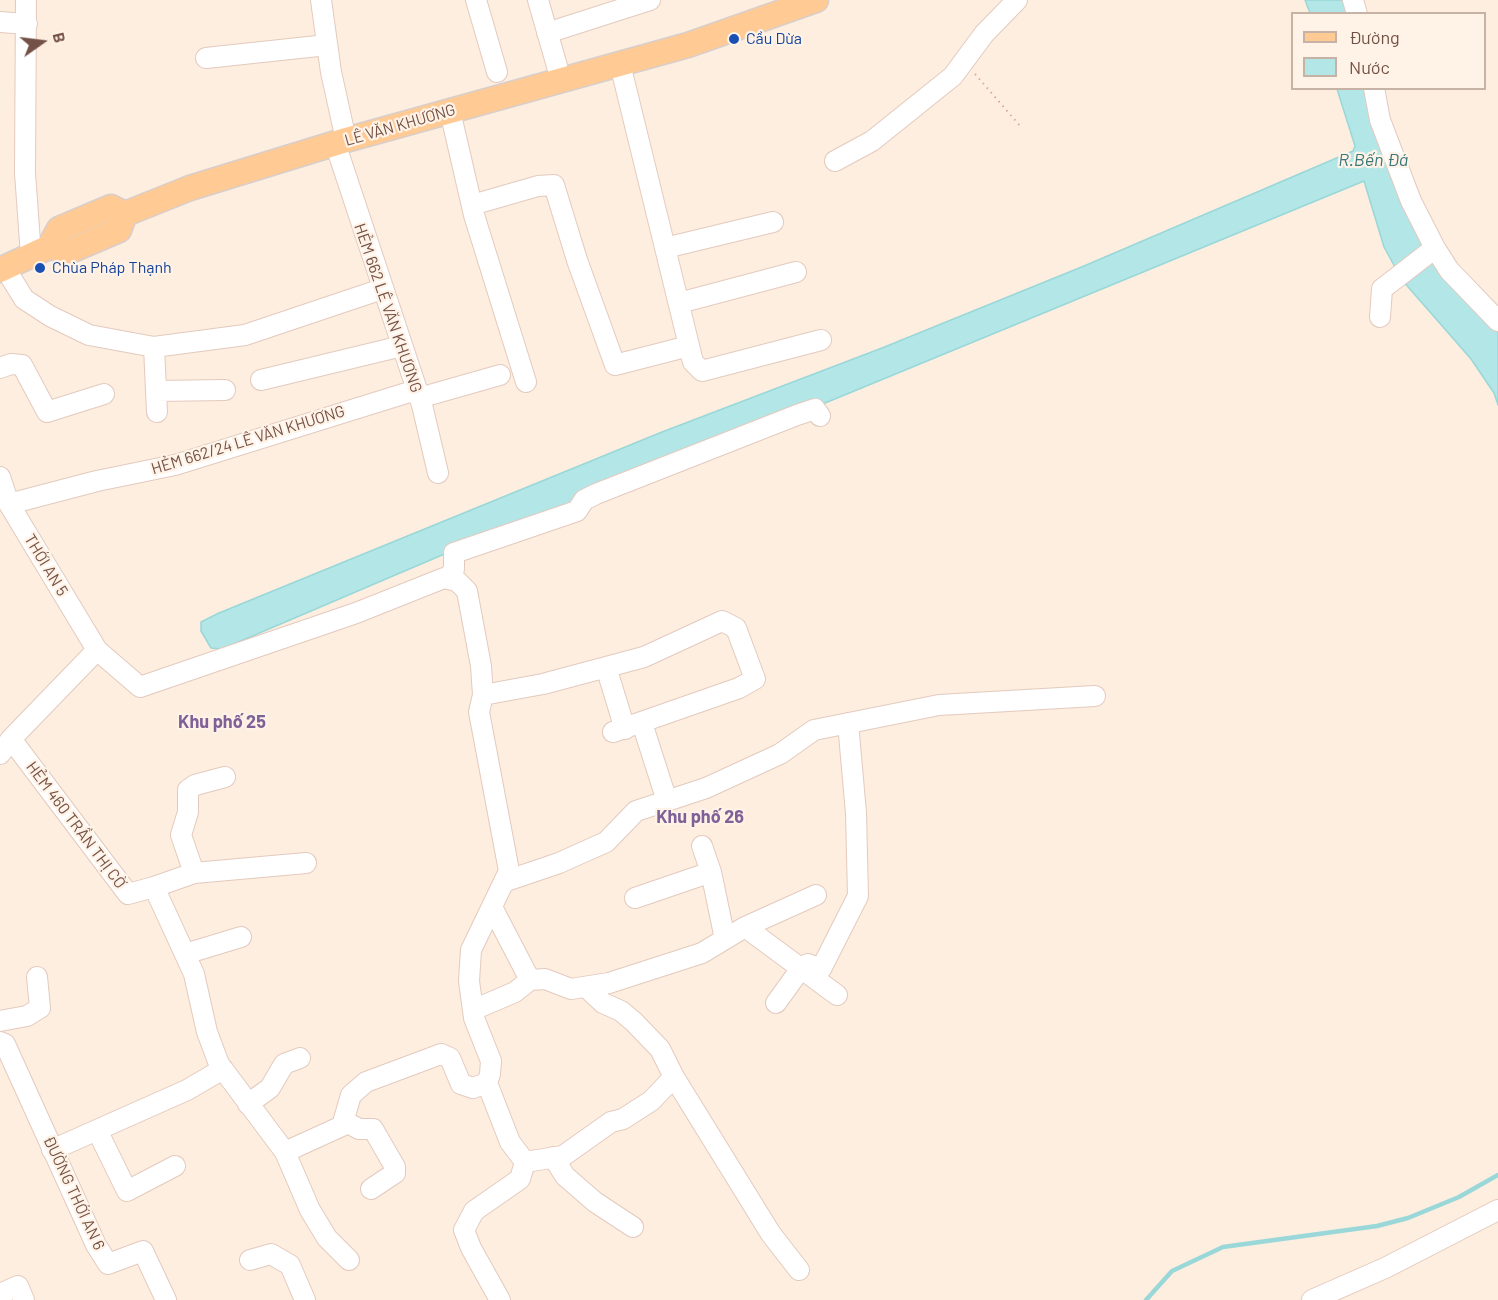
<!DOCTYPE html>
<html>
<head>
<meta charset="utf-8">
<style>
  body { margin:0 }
  #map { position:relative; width:1498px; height:1300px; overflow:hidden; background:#fdeedf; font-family:Barlow,sans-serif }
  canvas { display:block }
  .legend { position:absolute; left:1291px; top:12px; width:195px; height:78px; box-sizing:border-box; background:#fff2e6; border:2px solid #c7b2a6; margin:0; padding:8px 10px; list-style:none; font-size:18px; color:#745146 }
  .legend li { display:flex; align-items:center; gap:12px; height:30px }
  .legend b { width:30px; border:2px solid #c7b2a6 }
  .north { position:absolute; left:12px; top:12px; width:60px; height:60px; -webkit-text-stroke:4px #fff2e6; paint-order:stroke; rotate:76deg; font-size:16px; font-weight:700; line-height:24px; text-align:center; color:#745146 }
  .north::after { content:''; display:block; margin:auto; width:21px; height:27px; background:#745146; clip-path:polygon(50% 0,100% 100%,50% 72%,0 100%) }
</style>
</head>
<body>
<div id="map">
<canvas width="1498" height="1300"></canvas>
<ul class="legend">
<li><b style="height:8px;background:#ffca94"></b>Đường</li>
<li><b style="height:16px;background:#b3e6e7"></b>Nước</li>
</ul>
<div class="north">B</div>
</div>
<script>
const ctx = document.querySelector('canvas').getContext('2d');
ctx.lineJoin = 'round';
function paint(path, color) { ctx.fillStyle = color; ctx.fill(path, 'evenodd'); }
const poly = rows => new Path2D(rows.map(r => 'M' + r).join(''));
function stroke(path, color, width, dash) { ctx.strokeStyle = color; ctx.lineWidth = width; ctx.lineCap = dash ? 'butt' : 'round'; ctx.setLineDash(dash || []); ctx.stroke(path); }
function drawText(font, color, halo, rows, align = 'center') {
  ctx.font = font + ' Barlow,sans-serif'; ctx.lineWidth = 4.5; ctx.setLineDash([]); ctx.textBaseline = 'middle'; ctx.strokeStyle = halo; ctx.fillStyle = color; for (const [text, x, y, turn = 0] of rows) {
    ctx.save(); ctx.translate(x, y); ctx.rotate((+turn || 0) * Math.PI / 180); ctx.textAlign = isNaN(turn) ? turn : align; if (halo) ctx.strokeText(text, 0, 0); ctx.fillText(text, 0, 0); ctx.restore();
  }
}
const water = poly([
  [1305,0,1350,0,1354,13,1310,13,1305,0],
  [1337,89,1377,89,1416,223,1498,326,1498,405,1494,393,1471,359,1402,280,1384,247,1364,181,762,429,503,529,222,649,211,648,201,631,201,622,219,613,662,432,882,348,1084,266,1353,151,1355,146,1337,89]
]);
paint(water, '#b3e6e7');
stroke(water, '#99d7d9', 1.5);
stroke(poly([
  [1146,1300,1172,1271,1223,1247,1377,1226,1408,1218,1459,1197,1498,1175]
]), '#99d7d9', 4.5);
const minor = poly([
  [26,0,25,173,31,256],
  [321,0,331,72,346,140],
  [476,0,497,72],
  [538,0,561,80],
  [1353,0,1357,14],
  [0,22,27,24],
  [547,33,650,0],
  [206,58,327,45],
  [620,64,693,362,702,371,821,340],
  [1374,88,1380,120,1411,201,1435,248,1449,270,1498,321],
  [450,111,474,215,526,382],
  [335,143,422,405,438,473],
  [835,161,872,141,953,76,984,34,1017,0],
  [472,205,538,186,554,185,577,260,615,365,689,346],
  [665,248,773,222],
  [5,268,24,299,50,316,89,335,154,347,157,412],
  [679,303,796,272],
  [1380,317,1382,289,1435,248],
  [154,347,245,335,382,289],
  [0,368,11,364,22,365,47,412,104,394],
  [261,380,402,346],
  [156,391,225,390],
  [419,398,500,375],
  [0,477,9,504,97,650,140,687,356,613,444,578,457,581,467,591,481,666,483,695,479,712,509,871,471,950,469,981,474,1018,491,1061,490,1074,487,1083,473,1088,461,1084,450,1058,441,1054,366,1082,351,1095,342,1126,285,1152],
  [9,504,97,481,175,465,416,390],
  [448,579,454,569,454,553,577,511,584,500,596,494,797,415,815,409,820,416],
  [606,667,625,729],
  [483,695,543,684,644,657,722,621,736,628,755,679,739,688,613,732],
  [642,723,667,801],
  [11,739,128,894,154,887,194,974,207,1032,219,1064,285,1152,310,1210,327,1238,349,1260],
  [0,754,11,739,97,650],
  [702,846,711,872,725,939],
  [194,873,181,835,188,812,188,790,195,785,225,777],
  [506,881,559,863,606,842,636,811,706,788,780,754,814,730,939,705,1095,696],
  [154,887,194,873,306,863],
  [635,898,711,872],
  [745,927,816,895],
  [185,954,241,937],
  [530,980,545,979,571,989,609,983,702,953,745,927,837,995],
  [586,987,603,1003,621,1011,634,1022,660,1049,674,1077],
  [776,1003,802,967,808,964,821,969,858,896,856,813,848,723],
  [473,1010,515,992,530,980,492,907],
  [0,1021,27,1016,40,1008,37,977],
  [0,1042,5,1044,96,1245,108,1264,143,1251,166,1300],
  [487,1083,510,1142,525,1162,520,1179,474,1211,464,1230,471,1248,500,1300],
  [248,1104,270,1088,284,1064,300,1058],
  [344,1121,359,1129,373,1129,395,1167,395,1173,371,1189],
  [97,1130,127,1191,175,1166],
  [52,1150,187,1090,223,1069],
  [553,1157,565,1176,595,1202,633,1227],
  [525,1162,563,1156,611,1122,623,1119,651,1101,674,1077,771,1234,799,1270],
  [250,1260,271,1254,290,1265,305,1300],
  [0,1294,18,1286,24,1300],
  [1312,1300,1385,1268,1498,1210]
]);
const major = poly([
  [49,247,59,229,111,207,125,214],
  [0,270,49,247,70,251,119,230,125,214,190,188,346,140,688,45,816,0]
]);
stroke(minor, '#e3cabe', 22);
stroke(major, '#d8cecb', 27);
stroke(poly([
  [975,74,1021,127]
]), '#d8aa99', 2, [1.5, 4.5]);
stroke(minor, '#fff', 20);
stroke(major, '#ffca94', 24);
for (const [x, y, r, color] of [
  [734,39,6,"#1a4fb4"],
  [40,268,6,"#1a4fb4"]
]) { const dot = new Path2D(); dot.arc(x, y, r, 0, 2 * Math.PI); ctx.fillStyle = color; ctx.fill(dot); stroke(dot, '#fff2e6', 2); }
drawText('16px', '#164399', '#fff2e6', [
  ["Cầu Dừa",746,39],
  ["Chùa Pháp Thạnh",52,268]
], 'left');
drawText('16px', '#745146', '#fff2e6', [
  ["LÊ VĂN KHƯƠNG",400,125,-16],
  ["HẺM 662 LÊ VĂN KHƯƠNG",388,308,71],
  ["HẺM 662/24 LÊ VĂN KHƯƠNG",248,440,-17],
  ["THỚI AN 5",46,565,59],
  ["HẺM 460 TRẦN THỊ CỜ",76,825,53],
  ["ĐƯỜNG THỚI AN 6",74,1193,65]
]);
drawText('italic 18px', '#3a787b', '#fff2e6', [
  ["R.Bến Đá",1373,160]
]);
drawText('bold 18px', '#7f6198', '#fff2e6', [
  ["Khu phố 25",222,722],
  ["Khu phố 26",700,817]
]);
</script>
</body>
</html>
